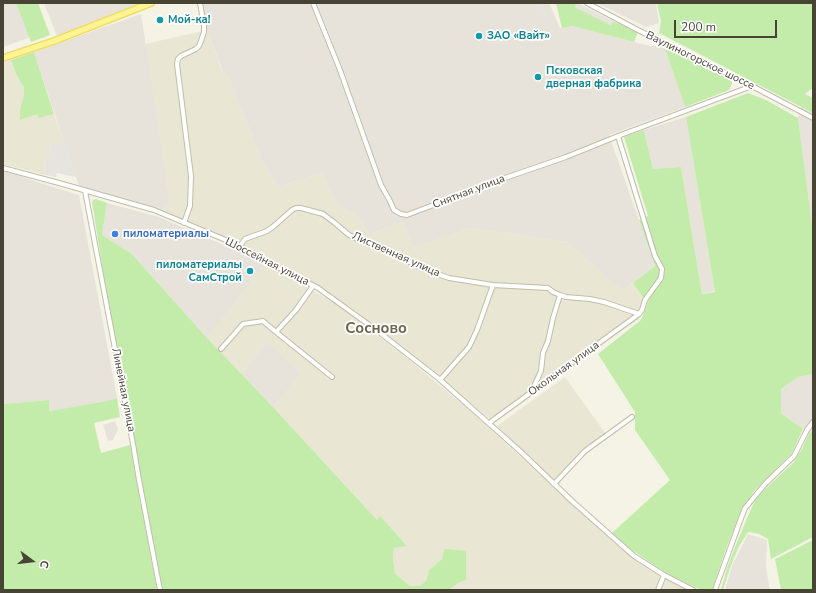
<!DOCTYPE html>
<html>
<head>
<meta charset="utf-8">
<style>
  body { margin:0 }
  #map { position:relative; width:816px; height:593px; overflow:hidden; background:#f4f3e6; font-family:"Nunito Sans",sans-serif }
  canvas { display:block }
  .frame { position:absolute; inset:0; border:4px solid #484435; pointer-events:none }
  .north { position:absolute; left:12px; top:541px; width:40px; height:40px; -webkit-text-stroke:3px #fff; paint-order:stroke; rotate:105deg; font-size:11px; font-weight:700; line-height:16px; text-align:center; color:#484435 }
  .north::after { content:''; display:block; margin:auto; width:14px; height:18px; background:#484435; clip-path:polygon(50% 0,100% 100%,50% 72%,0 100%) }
  .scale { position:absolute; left:674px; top:20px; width:103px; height:18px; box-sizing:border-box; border:2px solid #484435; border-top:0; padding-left:5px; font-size:12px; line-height:14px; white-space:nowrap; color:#484435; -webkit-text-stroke:3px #fff; paint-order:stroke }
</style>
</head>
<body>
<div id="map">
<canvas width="816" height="593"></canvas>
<div class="frame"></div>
<div class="north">С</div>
<div class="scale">200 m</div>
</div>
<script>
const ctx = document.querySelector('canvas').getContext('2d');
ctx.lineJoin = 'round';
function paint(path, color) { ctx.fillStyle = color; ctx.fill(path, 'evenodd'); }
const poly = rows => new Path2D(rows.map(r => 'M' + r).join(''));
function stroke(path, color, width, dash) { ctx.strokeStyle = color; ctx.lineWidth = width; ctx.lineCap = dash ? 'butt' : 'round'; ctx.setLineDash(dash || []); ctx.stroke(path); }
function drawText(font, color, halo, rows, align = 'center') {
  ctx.font = font + ' "Nunito Sans",sans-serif'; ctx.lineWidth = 3.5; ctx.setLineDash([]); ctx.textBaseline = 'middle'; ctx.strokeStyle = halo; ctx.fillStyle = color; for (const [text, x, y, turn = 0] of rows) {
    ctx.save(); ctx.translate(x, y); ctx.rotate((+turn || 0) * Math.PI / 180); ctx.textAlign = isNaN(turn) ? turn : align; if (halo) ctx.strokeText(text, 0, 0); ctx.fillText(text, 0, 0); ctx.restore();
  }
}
paint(poly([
  [207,30,222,71,229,78,262,161,278,187,322,173,337,205,357,215,369,234,403,222,413,248,471,228,567,242,622,291,633,283,644,299,639,319,491,420,442,378,355,310,312,283,242,245,164,211,170,202,145,44],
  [11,60,17,76,24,88,24,95,20,108,38,114,39,118,54,114,64,141,50,145,51,154,45,154,46,175,3,164,3,63],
  [265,263,336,304,402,354,467,408,603,532,634,558,660,576,687,590,449,590,458,583,447,550,444,549,442,559,429,570,426,582,420,586,410,586,395,573,393,559,394,547,407,546,380,517,377,520,273,407,302,373,267,342,241,374,207,338,237,301],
  [565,377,608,437,581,458,558,484,497,426]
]), '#e9e6d4');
paint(poly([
  [3,3,18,3,31,37,3,47],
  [44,3,140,3,57,36],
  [202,3,549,3,560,28,572,26,649,46,664,46,685,107,609,135,655,266,622,291,567,242,471,228,413,248,403,222,369,234,357,215,337,205,322,173,278,187,262,161,229,78,223,72,207,30],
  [597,3,656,3,659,23,646,27],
  [141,14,170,202,164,211,79,186,34,52],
  [801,107,813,113,813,232,798,118],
  [686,117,715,291,702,294,681,167,653,169,644,130],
  [3,171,18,175,37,182,79,195,117,398,107,401,49,411,48,400,3,404],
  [107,203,159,217,265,263,237,301,207,338,132,254,102,235],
  [267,342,302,373,273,407,241,374],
  [813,374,813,431,809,433,781,413,781,389,798,377],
  [115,421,118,429,113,440,108,441,103,425],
  [748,534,767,540,766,568,770,590,725,590,732,566]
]), '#e7e3db');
paint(poly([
  [16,3,38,3,50,35,31,42],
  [556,3,577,3,575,7,611,25,613,21,638,32,634,42,572,26,562,28],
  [657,3,813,3,813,88,805,94,813,98,813,113,659,33,661,21],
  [664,46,731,80,732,83,729,90,685,107],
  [34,52,54,114,39,118,37,114,20,120,20,108,24,95,24,88,17,76,11,60],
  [748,93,766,100,798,118,813,232,813,374,798,377,781,389,781,413,803,429,802,431,792,453,754,491,741,512,727,546,712,590,701,590,666,573,623,544,612,533,670,480,635,430,635,412,598,354,641,320,649,299,644,299,633,283,655,266,639,220,648,216,624,137,644,130,653,169,681,167,702,294,715,292,686,117],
  [96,199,107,203,102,235,132,254,207,338,273,407,377,520,380,516,407,546,394,548,393,559,395,573,410,586,420,586,426,581,429,570,442,559,444,549,466,551,466,580,458,583,449,590,161,590,104,277,92,202,93,200],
  [117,398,120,417,94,423,101,453,130,445,157,590,3,590,3,404,49,400,49,411,107,401],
  [813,431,813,537,771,559,768,539,759,534,748,532,738,548,730,568,723,590,721,590,727,568,735,547,748,516,754,503,760,494,793,463,803,447,809,433],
  [813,540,813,590,781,590,775,559]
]), '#c3ecab');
paint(poly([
  [533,3,543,3,548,17,540,20],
  [577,3,613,21,611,25,575,7],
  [64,141,76,177,57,173,56,177,46,175,45,154,51,154,50,145]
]), '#e5e4de');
const minor = poly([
  [313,3,340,70,381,185,389,199,394,210,401,214,407,215,505,178,566,157,618,136,752,86],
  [587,3,636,29,752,86,813,118],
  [3,168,59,183,154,210,240,246,245,250,318,288,375,329,438,378,521,452,572,501,634,556,664,575,693,590],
  [85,191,133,444,139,480,160,590],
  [184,223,190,206,191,176,177,64,178,59,181,56,196,49,199,46,201,41,204,32,204,26,200,3],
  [240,246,245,239,267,231,274,226,292,210,296,208,301,208,323,214,335,223,349,235,362,241,406,260,419,267,449,278,493,285,548,288,553,292,560,295,566,297,590,299,604,302,639,314],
  [313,286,296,310,276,332,332,377],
  [221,349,243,324,263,321,276,332],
  [440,380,469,347,477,330,493,285],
  [535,390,535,384,541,371,543,353,548,341,553,318,560,295],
  [489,423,639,314,642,310,645,300,661,278,662,269,655,256,618,136],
  [554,484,585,451,632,417],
  [658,590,664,575],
  [715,590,740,521,745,508,755,496,766,483,794,456,807,430,813,422]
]);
const major = poly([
  [3,58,54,41,151,3]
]);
stroke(minor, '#c1bda8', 6);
stroke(major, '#eddb5b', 8);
stroke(minor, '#fff', 4);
stroke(major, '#fff494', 5.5);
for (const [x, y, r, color] of [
  [160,20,4,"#0f9aa8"],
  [479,36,4,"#0f9aa8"],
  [538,77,4,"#0f9aa8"],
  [115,234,4,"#3f7fe0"],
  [250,271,4,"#0f9aa8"]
]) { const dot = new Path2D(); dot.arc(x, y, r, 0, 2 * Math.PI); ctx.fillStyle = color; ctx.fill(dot); stroke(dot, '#fff', 1.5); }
drawText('bold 11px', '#0d838f', '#fff', [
  ["Мой-ка!",168,20],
  ["ЗАО «Вайт»",487,36],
  ["Псковская",546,71],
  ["дверная фабрика",546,84],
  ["пиломатериалы",242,265,"right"],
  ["СамСтрой",242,278,"right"]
], 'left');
drawText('11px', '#484435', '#fff', [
  ["Ваулиногорское шоссе",700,61,26],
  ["Снятная улица",469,192,-21],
  ["Лиственная улица",396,255,24],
  ["Шоссейная улица",267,262,27],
  ["Окольная улица",564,369,-36],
  ["Линейная улица",123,390,79]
]);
drawText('bold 11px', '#366cbe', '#fff', [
  ["пиломатериалы",123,234]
], 'left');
drawText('bold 15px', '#6c644b', '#fff', [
  ["Сосново",376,329]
]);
</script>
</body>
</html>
